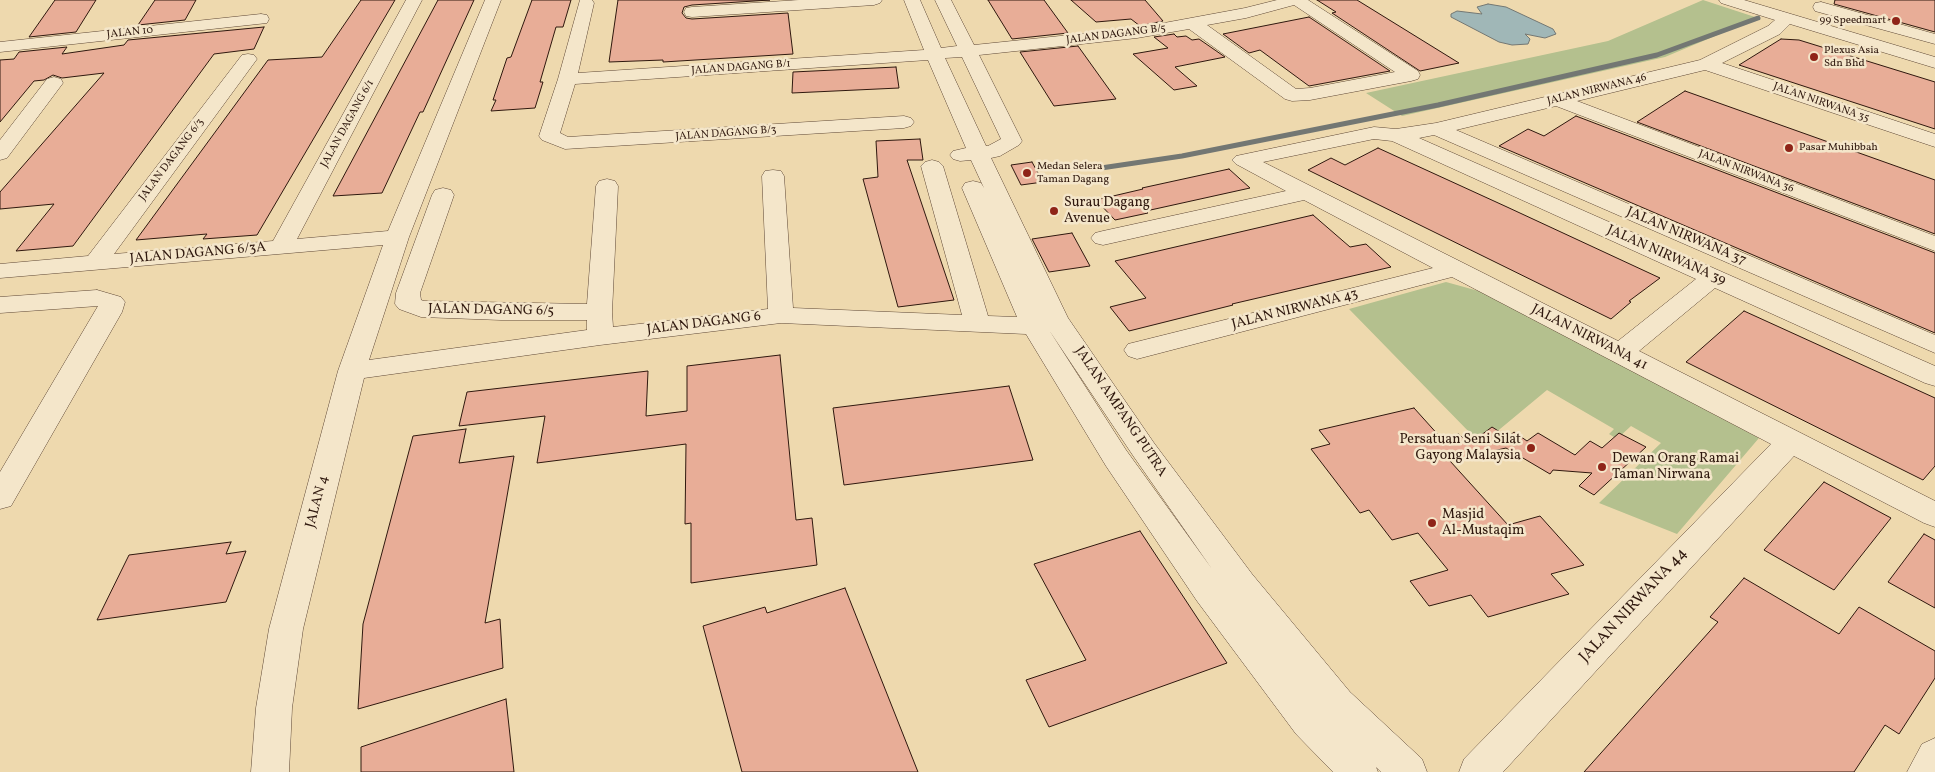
<!DOCTYPE html>
<html>
<head>
<meta charset="utf-8">
<style>
  body { margin:0 }
  canvas { display:block; background:#eed9ae }
</style>
</head>
<body>
<canvas width="1935" height="772"></canvas>
<script>
const ctx = document.querySelector('canvas').getContext('2d');
ctx.lineJoin = 'round';
function paint(path, color) { ctx.fillStyle = color; ctx.fill(path, 'evenodd'); }
const poly = rows => new Path2D(rows.map(r => 'M' + r).join(''));
function stroke(path, color, width, dash) { ctx.strokeStyle = color; ctx.lineWidth = width; ctx.lineCap = dash ? 'butt' : 'round'; ctx.setLineDash(dash || []); ctx.stroke(path); }
function drawText(font, color, halo, rows, align = 'center') {
  ctx.font = font + ' Vollkorn,serif'; ctx.lineWidth = 5; ctx.setLineDash([]); ctx.textBaseline = 'middle'; ctx.strokeStyle = halo; ctx.fillStyle = color; for (const [text, x, y, turn = 0] of rows) {
    ctx.save(); ctx.translate(x, y); ctx.rotate((+turn || 0) * Math.PI / 180); ctx.textAlign = isNaN(turn) ? turn : align; if (halo) ctx.strokeText(text, 0, 0); ctx.fillText(text, 0, 0); ctx.restore();
  }
}
paint(poly([
  [1703,0,1758,18,1665,57,1402,116,1366,93,1608,41],
  [1446,282,1486,293,1759,438,1677,534,1599,503,1661,443,1631,426,1617,439,1609,434,1614,429,1547,390,1494,434,1473,436,1349,309]
]), '#b4c08e');
const water = poly([
  [1488,4,1506,7,1553,29,1556,34,1545,38,1525,34,1530,39,1528,44,1512,45,1499,42,1451,17,1451,14,1457,11,1482,14,1477,7,1488,4]
]);
paint(water, '#a0b7b7');
stroke(water, '#737773', 1);
stroke(poly([
  [1101,168,1182,156,1438,105,1657,55,1758,18]
]), '#737773', 5);
const building = poly([
  [55,0,96,0,76,32,29,37,55,0],
  [155,0,196,0,185,20,138,25,155,0],
  [361,0,395,0,257,235,203,239,207,234,136,240,268,60,322,57,361,0],
  [438,0,474,0,423,112,420,112,382,193,333,196,438,0],
  [532,0,571,0,563,27,556,27,540,82,543,82,535,108,491,111,496,100,493,100,507,58,511,57,532,0],
  [618,0,770,0,692,5,684,7,682,13,686,18,692,19,788,13,793,54,663,62,663,60,609,62,618,0],
  [988,0,1044,0,1068,33,1012,39,988,0],
  [1071,0,1145,0,1163,21,1140,26,1131,19,1096,22,1071,0],
  [1317,0,1357,0,1459,63,1420,71,1332,13,1336,12,1317,0],
  [1835,0,1935,0,1935,32,1834,4,1835,0],
  [1309,17,1390,71,1309,86,1260,50,1249,53,1223,34,1309,17],
  [264,27,254,49,214,54,73,246,16,251,54,204,0,209,0,192,104,73,62,78,53,75,44,80,34,81,0,122,0,60,14,59,19,52,67,47,62,54,124,45,128,40,264,27],
  [1174,34,1177,37,1186,36,1192,40,1199,39,1225,57,1175,67,1197,86,1174,90,1133,54,1168,48,1154,37,1174,34],
  [1781,39,1799,40,1935,82,1935,129,1739,65,1781,39],
  [1078,46,1116,99,1054,106,1020,52,1078,46],
  [896,67,899,88,792,93,793,72,896,67],
  [1685,91,1935,180,1935,234,1637,122,1685,91],
  [1576,116,1935,253,1935,333,1499,146,1528,129,1544,136,1576,116],
  [920,139,923,160,907,160,954,300,898,307,863,179,878,177,876,141,920,139],
  [1378,148,1507,207,1660,278,1629,301,1631,302,1611,319,1308,170,1331,158,1345,165,1378,148],
  [1032,162,1043,182,1021,185,1011,165,1032,162],
  [1229,169,1250,188,1146,211,1148,213,1115,220,1096,200,1143,189,1142,188,1229,169],
  [1313,215,1350,247,1366,244,1391,267,1232,304,1233,305,1129,331,1110,307,1146,298,1115,261,1313,215],
  [1072,233,1090,266,1049,272,1032,239,1072,233],
  [1744,311,1935,398,1935,466,1923,480,1686,362,1744,311],
  [780,355,796,520,812,518,817,565,691,583,691,523,685,524,686,444,537,463,545,416,459,426,467,392,648,371,646,416,687,411,687,366,780,355],
  [1009,386,1033,460,844,485,833,408,1009,386],
  [1414,408,1441,438,1459,434,1469,444,1492,427,1508,437,1514,432,1527,441,1538,433,1575,455,1590,441,1602,448,1619,433,1646,447,1594,495,1579,486,1592,473,1553,470,1550,474,1506,448,1450,461,1508,525,1540,516,1584,565,1551,574,1569,594,1488,617,1471,595,1429,606,1410,581,1448,570,1418,533,1392,540,1369,510,1360,513,1311,449,1330,444,1319,430,1414,408],
  [466,429,459,463,514,456,485,623,500,619,503,668,358,709,363,624,413,436,466,429],
  [1824,482,1891,518,1834,590,1764,550,1824,482],
  [1140,531,1227,663,1049,727,1026,680,1086,660,1034,564,1140,531],
  [1924,534,1935,540,1935,608,1888,582,1924,534],
  [231,542,226,554,246,551,226,602,97,620,129,555,231,542],
  [1744,578,1839,634,1859,607,1935,651,1935,678,1899,734,1885,725,1854,772,1584,772,1718,622,1710,617,1744,578],
  [845,588,918,772,742,772,703,626,765,607,767,613,845,588],
  [506,699,514,772,361,772,361,747,506,699]
]);
paint(building, '#e8ad97');
stroke(building, '#2f180e', 1);
const minor = poly([
  [406,0,422,0,297,239,388,231,485,0,501,0,409,237,369,360,587,330,587,320,501,320,421,317,399,309,395,304,396,293,432,195,435,190,443,188,451,190,454,195,420,293,421,300,424,301,587,304,596,186,599,181,607,179,615,181,618,186,612,312,613,327,768,309,762,176,765,171,773,170,781,171,784,176,793,308,962,315,921,166,925,162,932,160,939,162,943,166,988,316,1017,317,962,188,965,183,973,181,981,183,984,188,971,160,960,161,953,159,950,155,953,151,966,148,928,60,575,84,560,133,568,137,904,116,911,118,914,122,911,126,904,128,565,149,542,140,539,136,558,79,580,0,592,0,594,3,578,73,924,50,904,0,920,0,941,48,957,46,935,0,951,0,974,45,1137,28,1245,8,1277,0,1308,0,1418,71,1420,75,1418,79,1411,81,1310,100,1292,101,1285,99,1189,29,1137,38,979,55,1022,141,1019,145,1000,156,991,158,1068,318,1154,443,1252,574,1350,692,1422,759,1427,772,1381,772,1376,767,1378,772,1333,772,1296,734,1197,601,1106,466,1026,334,781,323,600,345,364,378,303,629,292,708,289,772,251,772,256,708,269,629,338,371,383,245,0,278,0,264,88,256,242,55,248,54,254,55,257,59,114,254,273,241,406,0],
  [1294,5,1395,72,1310,88,1296,89,1207,25,1246,18,1294,5],
  [962,57,1001,139,988,146,986,146,945,58,962,57],
  [1049,330,1134,457,1212,569,1126,450,1049,330],
  [799,0,882,0,880,3,874,5,692,17,686,16,684,12,686,8,692,7,799,0],
  [1719,0,1744,0,1935,57,1935,68,1790,24,1780,34,1722,63,1935,134,1935,147,1705,70,1577,101,1935,236,1935,251,1556,106,1456,130,1935,335,1935,353,1434,135,1419,138,1935,366,1935,386,1925,383,1715,288,1639,351,1935,501,1935,527,1924,523,1794,456,1503,772,1459,772,1464,759,1771,444,1452,277,1137,359,1128,356,1124,350,1128,344,1433,268,1304,200,1103,245,1095,243,1091,238,1095,233,1103,231,1286,191,1236,164,1232,160,1236,156,1374,127,1396,129,1436,123,1700,60,1768,26,1775,20,1721,3,1719,0],
  [1374,139,1392,141,1696,279,1618,341,1263,162,1374,139],
  [1821,2,1935,34,1935,44,1815,11,1813,7,1815,3,1821,2],
  [261,14,267,15,269,19,267,23,0,52,0,42,261,14],
  [54,77,61,79,63,83,7,158,0,160,0,140,47,79,54,77],
  [97,290,121,297,125,302,122,312,11,506,0,509,0,472,98,306,0,313,0,297,97,290],
  [1935,738,1935,772,1907,772,1922,744,1935,738]
]);
stroke(minor, '#5f4836', 1);
paint(minor, '#f4e6ca');
for (const [x, y, r, color] of [
  [1896,21,5,"#8f2418"],
  [1814,57,5,"#8f2418"],
  [1789,148,5,"#8f2418"],
  [1027,173,5,"#8f2418"],
  [1054,211,5,"#8f2418"],
  [1531,448,5,"#8f2418"],
  [1602,467,5,"#8f2418"],
  [1432,523,5,"#8f2418"]
]) { const dot = new Path2D(); dot.arc(x, y, r, 0, 2 * Math.PI); ctx.fillStyle = color; ctx.fill(dot); stroke(dot, '#f4e6ca', 2); }
drawText('11px', '#2f180e', '#f4e6ca', [
  ["99 Speedmart",1886,21,"right"],
  ["Plexus Asia",1824,51],
  ["Sdn Bhd",1824,64],
  ["Pasar Muhibbah",1799,148],
  ["Medan Selera",1037,167],
  ["Taman Dagang",1037,180]
], 'left');
drawText('11px', '#2f180e', '#f4e6ca', [
  ["JALAN 10",130,33,-6],
  ["JALAN DAGANG B/5",1116,35,-7],
  ["JALAN DAGANG B/1",741,68,-4],
  ["JALAN NIRWANA 46",1597,90,-14],
  ["JALAN NIRWANA 35",1821,103,19],
  ["JALAN DAGANG 6/1",348,124,-61],
  ["JALAN DAGANG B/3",726,134,-4],
  ["JALAN DAGANG 6/3",172,160,-53],
  ["JALAN NIRWANA 36",1746,172,21]
]);
drawText('14px', '#2f180e', '#f4e6ca', [
  ["Surau Dagang",1064,203],
  ["Avenue",1064,219],
  ["Persatuan Seni Silat",1521,440,"right"],
  ["Gayong Malaysia",1521,456,"right"],
  ["Dewan Orang Ramai",1612,459],
  ["Taman Nirwana",1612,475],
  ["Masjid",1442,515],
  ["Al-Mustaqim",1442,531]
], 'left');
drawText('14px', '#2f180e', '#f4e6ca', [
  ["JALAN NIRWANA 37",1686,237,23],
  ["JALAN DAGANG 6/3A",198,254,-5],
  ["JALAN NIRWANA 39",1666,256,24],
  ["JALAN NIRWANA 43",1295,310,-14],
  ["JALAN DAGANG 6/5",491,311,1],
  ["JALAN DAGANG 6",704,324,-7],
  ["JALAN NIRWANA 41",1589,338,27],
  ["JALAN AMPANG PUTRA",1120,412,56],
  ["JALAN 4",318,502,-75]
]);
drawText('16px', '#2f180e', '#f4e6ca', [
  ["JALAN NIRWANA 44",1634,606,-47]
]);
</script>
</body>
</html>
